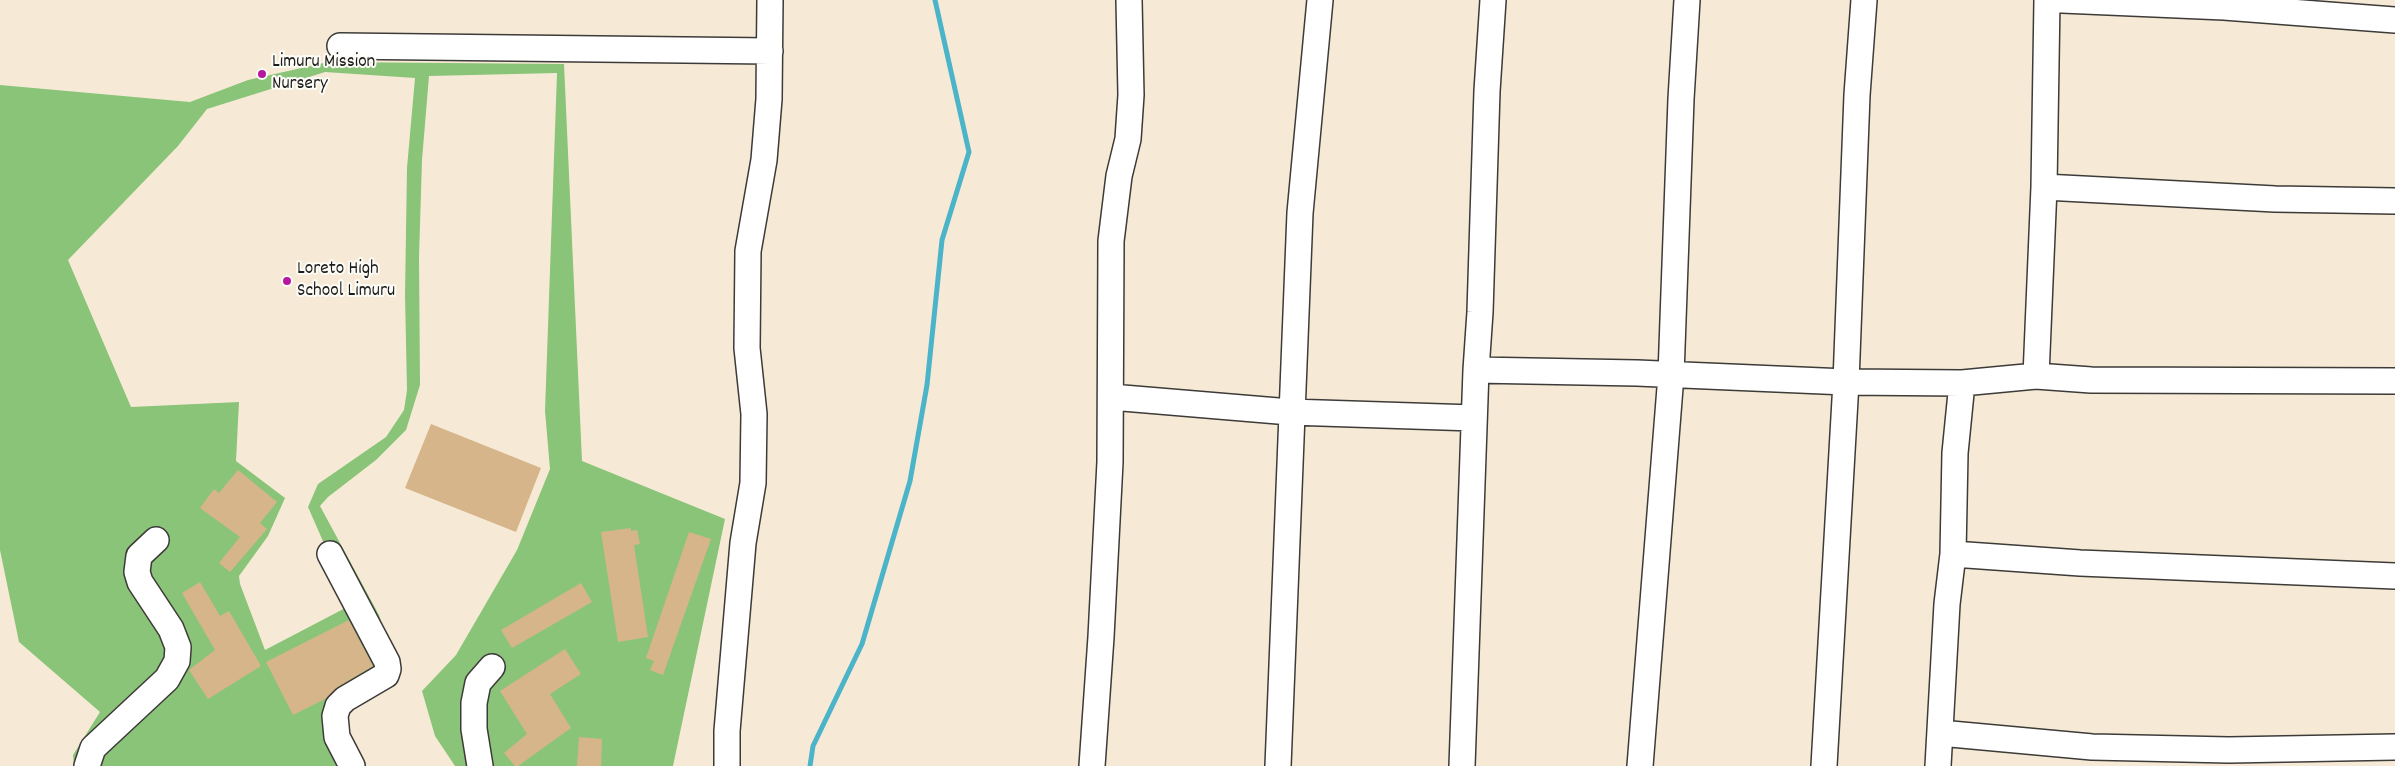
<!DOCTYPE html>
<html>
<head>
<meta charset="utf-8">
<style>
  body { margin:0 }
  canvas { display:block; background:#f6ead6 }
</style>
</head>
<body>
<canvas width="2395" height="766"></canvas>
<script>
const ctx = document.querySelector('canvas').getContext('2d');
ctx.lineJoin = 'round';
function paint(path, color) { ctx.fillStyle = color; ctx.fill(path, 'evenodd'); }
const poly = rows => new Path2D(rows.map(r => 'M' + r).join(''));
function stroke(path, color, width, dash) { ctx.strokeStyle = color; ctx.lineWidth = width; ctx.lineCap = dash ? 'butt' : 'round'; ctx.setLineDash(dash || []); ctx.stroke(path); }
function drawText(font, color, halo, rows, align = 'center') {
  ctx.font = font + ' Dekko,sans-serif'; ctx.lineWidth = 4; ctx.setLineDash([]); ctx.textBaseline = 'middle'; ctx.strokeStyle = halo; ctx.fillStyle = color; for (const [text, x, y, turn = 0] of rows) {
    ctx.save(); ctx.translate(x, y); ctx.rotate((+turn || 0) * Math.PI / 180); ctx.textAlign = isNaN(turn) ? turn : align; if (halo) ctx.strokeText(text, 0, 0); ctx.fillText(text, 0, 0); ctx.restore();
  }
}
paint(poly([
  [328,62,564,64,582,461,725,519,673,766,455,766,435,736,422,691,456,655,517,550,550,469,545,411,557,73,429,76,422,160,419,257,420,385,406,430,376,460,328,497,320,506,379,615,398,672,346,710,348,737,359,766,74,766,73,755,100,712,19,642,0,550,0,85,190,102,248,80],
  [325,72,415,78,407,168,405,295,407,390,404,410,386,437,318,484,308,507,351,605,265,650,240,584,239,576,268,536,285,498,236,461,239,402,131,407,68,260,178,146,207,109]
]), '#8ac479');
stroke(poly([
  [810,766,813,746,862,644,910,481,927,385,942,240,969,152,935,0]
]), '#4bb4c9', 5);
paint(poly([
  [431,424,541,468,516,532,405,488],
  [238,470,277,502,260,523,267,529,230,572,219,563,240,537,200,508,214,489,219,493],
  [631,528,631,531,637,530,640,544,634,545,648,637,618,642,601,532],
  [689,532,711,539,663,675,650,670,654,661,646,658],
  [200,582,220,616,229,611,261,666,208,699,189,670,215,650,182,593],
  [581,583,592,602,512,648,501,630],
  [349,620,373,666,338,687,327,698,293,715,266,662],
  [565,649,581,674,550,694,571,728,518,766,515,766,504,753,527,734,500,691],
  [579,737,602,739,601,766,577,766]
]), '#d7b58a');
const minor = poly([
  [2062,0,2224,7,2395,20],
  [340,46,770,51],
  [2044,187,2275,199,2395,201],
  [1476,370,1480,312,1487,91,1493,0],
  [2036,376,2091,380,2395,381],
  [1111,397,1290,412,1474,418],
  [330,554,387,662,388,669,386,675,345,699,338,706,335,716,337,737,352,766],
  [1953,554,2080,563,2395,576],
  [1940,733,2092,747,2229,750,2395,747],
  [87,766,93,748,167,679,177,661,178,647,171,629,140,582,137,572,139,556,156,540],
  [480,766,474,729,474,703,478,683,492,667],
  [727,766,727,731,743,543,753,483,754,414,747,348,748,251,764,160,769,99,770,0],
  [1092,766,1101,637,1110,462,1111,241,1119,176,1128,139,1131,95,1129,0],
  [1278,766,1300,213,1320,0],
  [1462,766,1476,370,1637,373,1846,382,1962,383],
  [1640,766,1671,375,1681,99,1687,0],
  [1824,766,1846,382,1857,95,1864,0],
  [1938,766,1947,604,1953,554,1955,453,1962,383,2036,376,2044,187,2047,0]
]);
stroke(minor, '#3d3b38', 28);
stroke(minor, '#fff', 25);
for (const [x, y, r, color] of [
  [262,74,5,"#b5179e"],
  [287,281,5,"#b5179e"]
]) { const dot = new Path2D(); dot.arc(x, y, r, 0, 2 * Math.PI); ctx.fillStyle = color; ctx.fill(dot); stroke(dot, '#fdfcf7', 2); }
drawText('19px', '#1c1c1c', '#fdfcf7', [
  ["Limuru Mission",272,63],
  ["Nursery",272,85],
  ["Loreto High",297,270],
  ["School Limuru",297,292]
], 'left');
</script>
</body>
</html>
